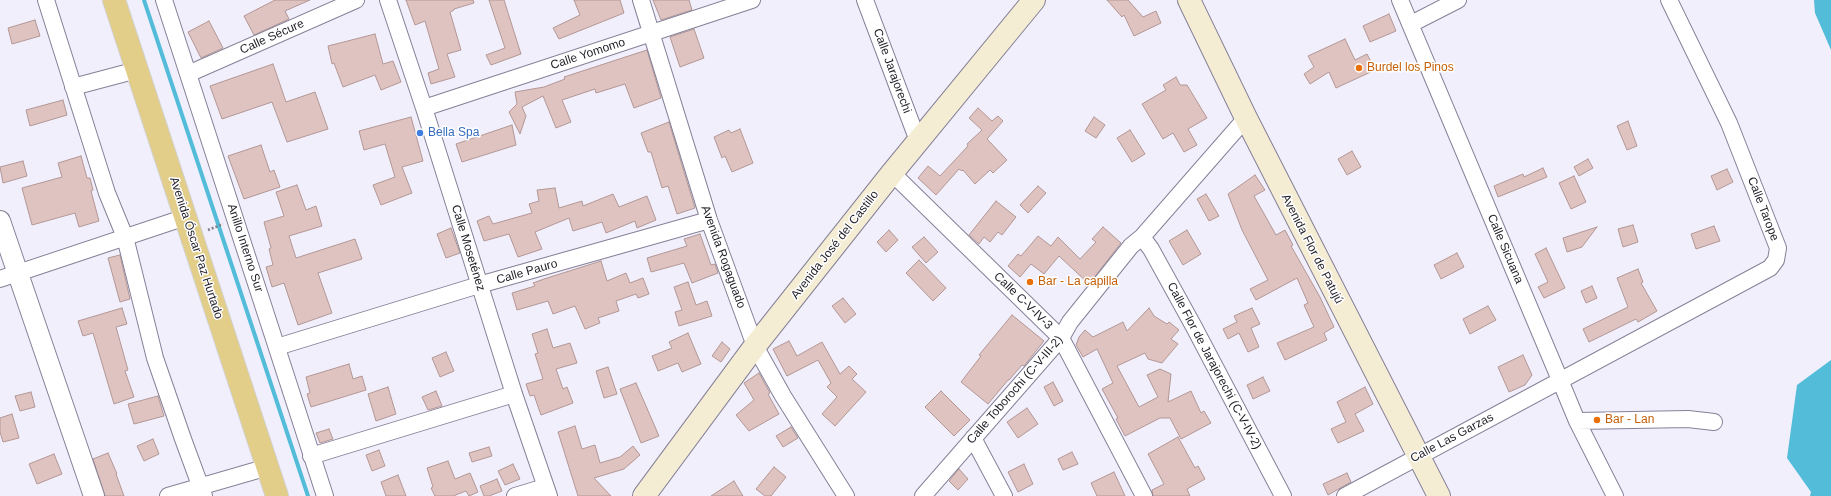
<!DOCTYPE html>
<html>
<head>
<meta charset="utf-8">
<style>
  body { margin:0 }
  canvas { display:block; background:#f2effd }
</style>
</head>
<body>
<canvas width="1831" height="496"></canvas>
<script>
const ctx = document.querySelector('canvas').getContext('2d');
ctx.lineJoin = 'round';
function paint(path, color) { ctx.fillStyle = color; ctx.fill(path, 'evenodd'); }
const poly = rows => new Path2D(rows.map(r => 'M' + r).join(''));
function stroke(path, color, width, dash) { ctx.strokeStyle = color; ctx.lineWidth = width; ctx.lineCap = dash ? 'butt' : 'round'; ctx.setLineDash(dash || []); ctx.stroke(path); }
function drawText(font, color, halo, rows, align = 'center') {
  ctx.font = font + ' Helvetica,sans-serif'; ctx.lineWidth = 3; ctx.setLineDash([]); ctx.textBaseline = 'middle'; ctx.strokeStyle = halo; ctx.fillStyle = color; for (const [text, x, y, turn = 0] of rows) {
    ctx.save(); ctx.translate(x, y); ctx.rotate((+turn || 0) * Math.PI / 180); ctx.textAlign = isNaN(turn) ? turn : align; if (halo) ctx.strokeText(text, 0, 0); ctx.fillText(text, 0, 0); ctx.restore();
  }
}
paint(poly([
  [1814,0,1831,0,1831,50,1815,13],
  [1831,360,1831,496,1810,496,1811,492,1787,458,1797,385]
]), '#52bcd9');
stroke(poly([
  [144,0,308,496]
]), '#52bcd9', 4);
const building = poly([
  [275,0,310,0,285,11,289,19,254,35,244,16,275,0],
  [406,0,473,0,474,3,454,9,454,10,450,12,461,50,447,54,455,77,431,84,428,73,439,69,425,21,415,25,406,0],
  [489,0,504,0,521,54,491,65,486,55,505,48,489,0],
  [574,0,620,0,624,13,559,39,553,28,580,15,574,0],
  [653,0,689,0,692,10,661,20,653,0],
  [1107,0,1128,0,1143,17,1156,11,1161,23,1134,36,1124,15,1122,17,1107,0],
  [1389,14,1396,31,1370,42,1363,26,1389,14],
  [35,20,40,36,12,44,8,28,35,20],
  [209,21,223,48,201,58,188,32,209,21],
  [694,29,704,58,680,67,670,37,694,29],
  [375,34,383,64,393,61,401,82,381,90,375,75,343,87,334,63,332,64,328,46,375,34],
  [1345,39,1355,60,1367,54,1375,70,1336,88,1329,72,1310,84,1304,74,1314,67,1308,56,1345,39],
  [647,50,661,98,634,108,625,84,596,93,595,89,562,100,571,122,556,128,543,96,522,107,526,116,520,134,509,112,517,104,515,92,544,87,565,79,564,77,647,50],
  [273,64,286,102,315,92,328,129,287,142,272,102,222,119,210,86,273,64],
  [1176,77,1180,85,1187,85,1207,118,1188,129,1197,145,1184,152,1173,133,1163,139,1142,104,1166,90,1163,85,1176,77],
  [63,100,67,115,30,126,26,110,63,100],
  [978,108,992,121,998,116,1003,121,987,139,1007,160,993,173,990,170,975,184,963,170,962,171,959,169,936,195,918,178,928,166,940,176,968,146,967,144,982,130,969,118,978,108],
  [411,117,423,161,402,167,412,193,381,205,373,185,395,177,385,144,364,150,359,131,411,117],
  [1094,117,1105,125,1096,138,1085,131,1094,117],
  [1628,121,1637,146,1627,150,1617,126,1628,121],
  [669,122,695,208,677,214,668,186,662,188,651,152,648,152,641,133,669,122],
  [512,125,516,145,462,162,456,144,512,125],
  [740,129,753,163,732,172,725,156,722,158,714,137,729,130,731,133,740,129],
  [1130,130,1145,154,1132,162,1117,138,1130,130],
  [261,145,270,172,274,170,280,187,244,199,228,156,261,145],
  [1352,151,1361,167,1347,175,1338,159,1352,151],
  [81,156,87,178,90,178,93,190,91,191,99,221,79,227,75,213,32,225,22,188,62,177,58,163,81,156],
  [1588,159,1593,168,1579,176,1574,167,1588,159],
  [23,161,27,176,3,183,0,167,23,161],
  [1543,168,1547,177,1498,197,1494,186,1523,174,1524,177,1543,168],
  [1727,169,1733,182,1717,190,1711,176,1727,169],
  [1255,175,1265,190,1254,196,1276,235,1285,230,1293,245,1291,246,1320,297,1334,327,1324,333,1327,340,1285,360,1277,343,1314,327,1304,305,1308,303,1297,278,1256,300,1250,289,1268,280,1242,230,1228,194,1255,175],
  [1574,176,1586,202,1571,209,1559,183,1574,176],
  [297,185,306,210,316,206,322,226,289,236,296,258,355,239,362,259,318,273,332,313,298,325,284,283,272,287,266,267,273,265,269,249,271,248,264,222,284,216,276,192,297,185],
  [1038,186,1046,193,1028,213,1020,205,1038,186],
  [555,188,559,208,582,201,583,206,613,194,619,207,647,196,656,220,637,228,635,221,606,233,602,222,573,231,569,218,535,232,542,249,518,257,509,234,484,241,477,221,489,216,493,224,532,213,529,204,539,201,537,190,555,188],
  [1206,194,1219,216,1209,221,1197,199,1206,194],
  [996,201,1016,217,1002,235,998,232,990,242,984,237,979,244,969,235,996,201],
  [1633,225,1638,242,1623,247,1618,229,1633,225],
  [1714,226,1720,241,1696,249,1691,234,1714,226],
  [1103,227,1121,243,1089,284,1059,256,1044,274,1031,264,1020,277,1008,266,1018,254,1021,256,1038,236,1051,246,1058,237,1080,259,1096,242,1092,239,1103,227],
  [1597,227,1582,247,1567,252,1563,238,1597,227],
  [451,228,460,253,446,258,437,234,451,228],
  [889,230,898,240,886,252,877,242,889,230],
  [1187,230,1201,254,1183,265,1169,241,1187,230],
  [700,234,711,265,715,264,718,273,692,283,684,263,651,272,647,258,687,246,684,239,700,234],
  [924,237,938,252,926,263,912,247,924,237],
  [1546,248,1565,288,1544,298,1538,287,1548,282,1535,254,1546,248],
  [1457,253,1464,267,1441,279,1434,265,1457,253],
  [120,255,130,299,120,302,108,258,120,255],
  [919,260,946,288,933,301,906,273,919,260],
  [601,261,607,281,626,273,630,283,643,278,649,294,638,298,636,294,616,301,619,311,598,318,600,323,585,329,575,306,553,314,548,301,517,310,512,293,535,286,533,283,544,279,601,261],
  [1638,269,1643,282,1641,283,1657,311,1638,322,1636,319,1589,342,1583,329,1628,307,1617,278,1638,269],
  [688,282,696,305,707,301,712,316,679,326,675,312,682,310,674,287,688,282],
  [1592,286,1597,298,1586,303,1581,291,1592,286],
  [843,298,856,314,845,323,832,306,843,298],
  [1488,306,1496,320,1470,334,1463,319,1488,306],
  [122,308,127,324,116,327,128,370,125,371,134,397,114,404,93,333,83,336,78,321,122,308],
  [1149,308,1154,316,1167,324,1169,322,1179,330,1171,339,1178,344,1162,363,1148,359,1145,353,1117,366,1139,407,1158,397,1147,375,1160,369,1171,374,1168,402,1191,391,1201,413,1204,411,1211,423,1181,439,1170,418,1160,418,1125,436,1116,419,1118,418,1102,389,1113,383,1097,349,1083,357,1076,345,1079,337,1085,330,1093,337,1123,322,1127,331,1149,308],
  [1252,308,1260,324,1251,328,1259,347,1248,352,1239,333,1228,339,1223,329,1237,322,1234,316,1252,308],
  [1012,315,1044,341,1024,366,1022,365,1009,380,1008,380,988,404,961,382,981,356,979,355,1012,315],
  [547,329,553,348,570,343,577,363,556,369,563,389,567,387,573,403,541,415,534,395,530,396,526,384,543,379,535,354,538,353,532,334,547,329],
  [688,333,701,364,682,372,678,363,658,371,652,356,672,348,669,342,688,333],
  [789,341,797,356,822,342,840,374,849,366,857,374,852,379,866,392,835,426,822,414,837,397,827,387,831,383,818,360,787,376,773,349,789,341],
  [722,342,730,349,721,362,712,356,722,342],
  [446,352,454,371,440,377,432,358,446,352],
  [1523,355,1532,375,1525,385,1509,392,1498,367,1523,355],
  [349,364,353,379,362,376,366,390,311,407,307,394,310,393,306,377,349,364],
  [608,367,617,394,604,398,596,371,608,367],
  [759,373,770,393,768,394,779,414,749,431,736,415,754,400,744,383,759,373],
  [1263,377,1270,391,1253,399,1247,385,1263,377],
  [1053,382,1063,401,1054,406,1044,387,1053,382],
  [636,383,659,436,641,443,620,389,636,383],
  [388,387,396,414,376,421,368,394,388,387],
  [1365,387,1373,404,1355,414,1364,431,1338,443,1331,429,1346,422,1337,402,1365,387],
  [436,391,442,406,428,410,422,397,436,391],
  [941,391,970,420,954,436,925,407,941,391],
  [31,392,35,407,20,411,15,396,31,392],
  [158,396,164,416,134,424,128,404,158,396],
  [1027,408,1038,424,1018,438,1007,422,1027,408],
  [12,414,19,438,3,442,0,432,0,418,12,414],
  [575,426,582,449,595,445,600,463,620,457,633,446,640,455,624,469,594,478,611,496,578,496,558,432,575,426],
  [791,427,798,438,783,447,776,436,791,427],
  [329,429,333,439,320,443,316,433,329,429],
  [1178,437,1195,468,1198,466,1205,479,1187,489,1190,496,1153,496,1152,490,1164,484,1148,454,1178,437],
  [153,439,159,454,144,461,137,446,153,439],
  [489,447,492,456,472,462,469,453,489,447],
  [379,450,385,466,372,471,366,455,379,450],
  [1072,452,1078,464,1063,470,1058,459,1072,452],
  [108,453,117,474,116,474,124,496,105,496,93,459,108,453],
  [54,454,62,474,37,484,29,464,54,454],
  [448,461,455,479,470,473,478,492,469,496,466,491,453,496,435,496,431,488,433,487,427,468,448,461],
  [513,464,520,479,505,485,498,471,513,464],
  [1024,464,1033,484,1018,492,1008,472,1024,464],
  [774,467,786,477,771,496,765,496,756,489,774,467],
  [959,469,968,479,958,490,949,481,959,469],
  [1114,472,1125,496,1097,496,1091,483,1114,472],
  [1347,473,1351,482,1328,495,1323,484,1347,473],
  [398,475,406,496,386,496,381,482,398,475],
  [497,479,502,491,489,496,484,496,480,486,497,479],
  [734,481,743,496,711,496,734,481]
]);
paint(building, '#dfc3c0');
stroke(building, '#b29795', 1);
const minor = poly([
  [46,0,107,193,125,237,155,358,183,439,204,496],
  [164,0,325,496],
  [388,0,424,108,514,394,549,496],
  [641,0,709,220,755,346,783,396,846,496],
  [865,0,918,141],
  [1400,0,1560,380,1577,421,1615,496],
  [1411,24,1458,0],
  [188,74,356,0],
  [73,87,137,70],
  [424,108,752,0],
  [892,173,1061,338,1144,496],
  [1142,237,1151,249,1194,327,1283,496],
  [0,279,186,217],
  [277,347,479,285,709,220],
  [1577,421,1688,419,1714,422],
  [973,438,1004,496],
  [311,456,514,394],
  [168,496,268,467],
  [515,496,545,487],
  [923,496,1061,338,1070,322,1131,246,1142,237,1246,118],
  [1345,496,1770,268,1776,260,1778,248,1729,123,1669,0]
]);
const tertiary = poly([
  [0,221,94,496]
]);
const secondary = poly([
  [1189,0,1246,118,1439,496],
  [644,496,755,346,892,173,1034,0]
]);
const trunk = poly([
  [114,0,277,496]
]);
stroke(minor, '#868197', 18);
stroke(tertiary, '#868197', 22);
stroke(secondary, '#868197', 24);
stroke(trunk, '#d2d2d3', 24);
stroke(poly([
  [208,230,223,224]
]), '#7f7d87', 2.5, [2, 2]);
stroke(minor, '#fff', 16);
stroke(tertiary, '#fff', 20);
stroke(secondary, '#f4ecd3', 22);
stroke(trunk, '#e2ce88', 22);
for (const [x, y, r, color] of [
  [1359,68,4,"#e8710a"],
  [420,133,4,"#3f7fe0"],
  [1030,282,4,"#e8710a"],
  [1597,420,4,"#e8710a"]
]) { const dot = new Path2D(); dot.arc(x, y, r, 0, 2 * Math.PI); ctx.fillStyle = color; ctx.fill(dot); stroke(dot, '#fff', 1.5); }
drawText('12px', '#1f1d25', '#fff', [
  ["Calle Sécure",272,37,-24],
  ["Calle Yomomo",588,54,-18],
  ["Calle Jarajorechi",892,71,70],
  ["Calle Tarope",1763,209,69],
  ["Avenida José del Castillo",835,245,-52],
  ["Avenida Óscar Paz Hurtado",196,248,72],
  ["Anillo Interno Sur",245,248,72],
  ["Calle Moseténez",468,248,73],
  ["Avenida Flor de Patujú",1312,249,63],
  ["Calle Sicuana",1505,249,67],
  ["Avenida Rogaguado",723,257,70],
  ["Calle Pauro",527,272,-16],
  ["Calle C-V-IV-3",1023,301,44],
  ["Calle Flor de Jarajorechi (C-V-IV-2)",1214,366,62],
  ["Calle Toborochi (C-V-III-2)",1015,390,-49],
  ["Calle Las Garzas",1452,438,-28]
]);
drawText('12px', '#c56008', '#fff', [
  ["Burdel los Pinos",1367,68],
  ["Bar - La capilla",1038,282],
  ["Bar - Lan",1605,420]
], 'left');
drawText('12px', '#366cbe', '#fff', [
  ["Bella Spa",428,133]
], 'left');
</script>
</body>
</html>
